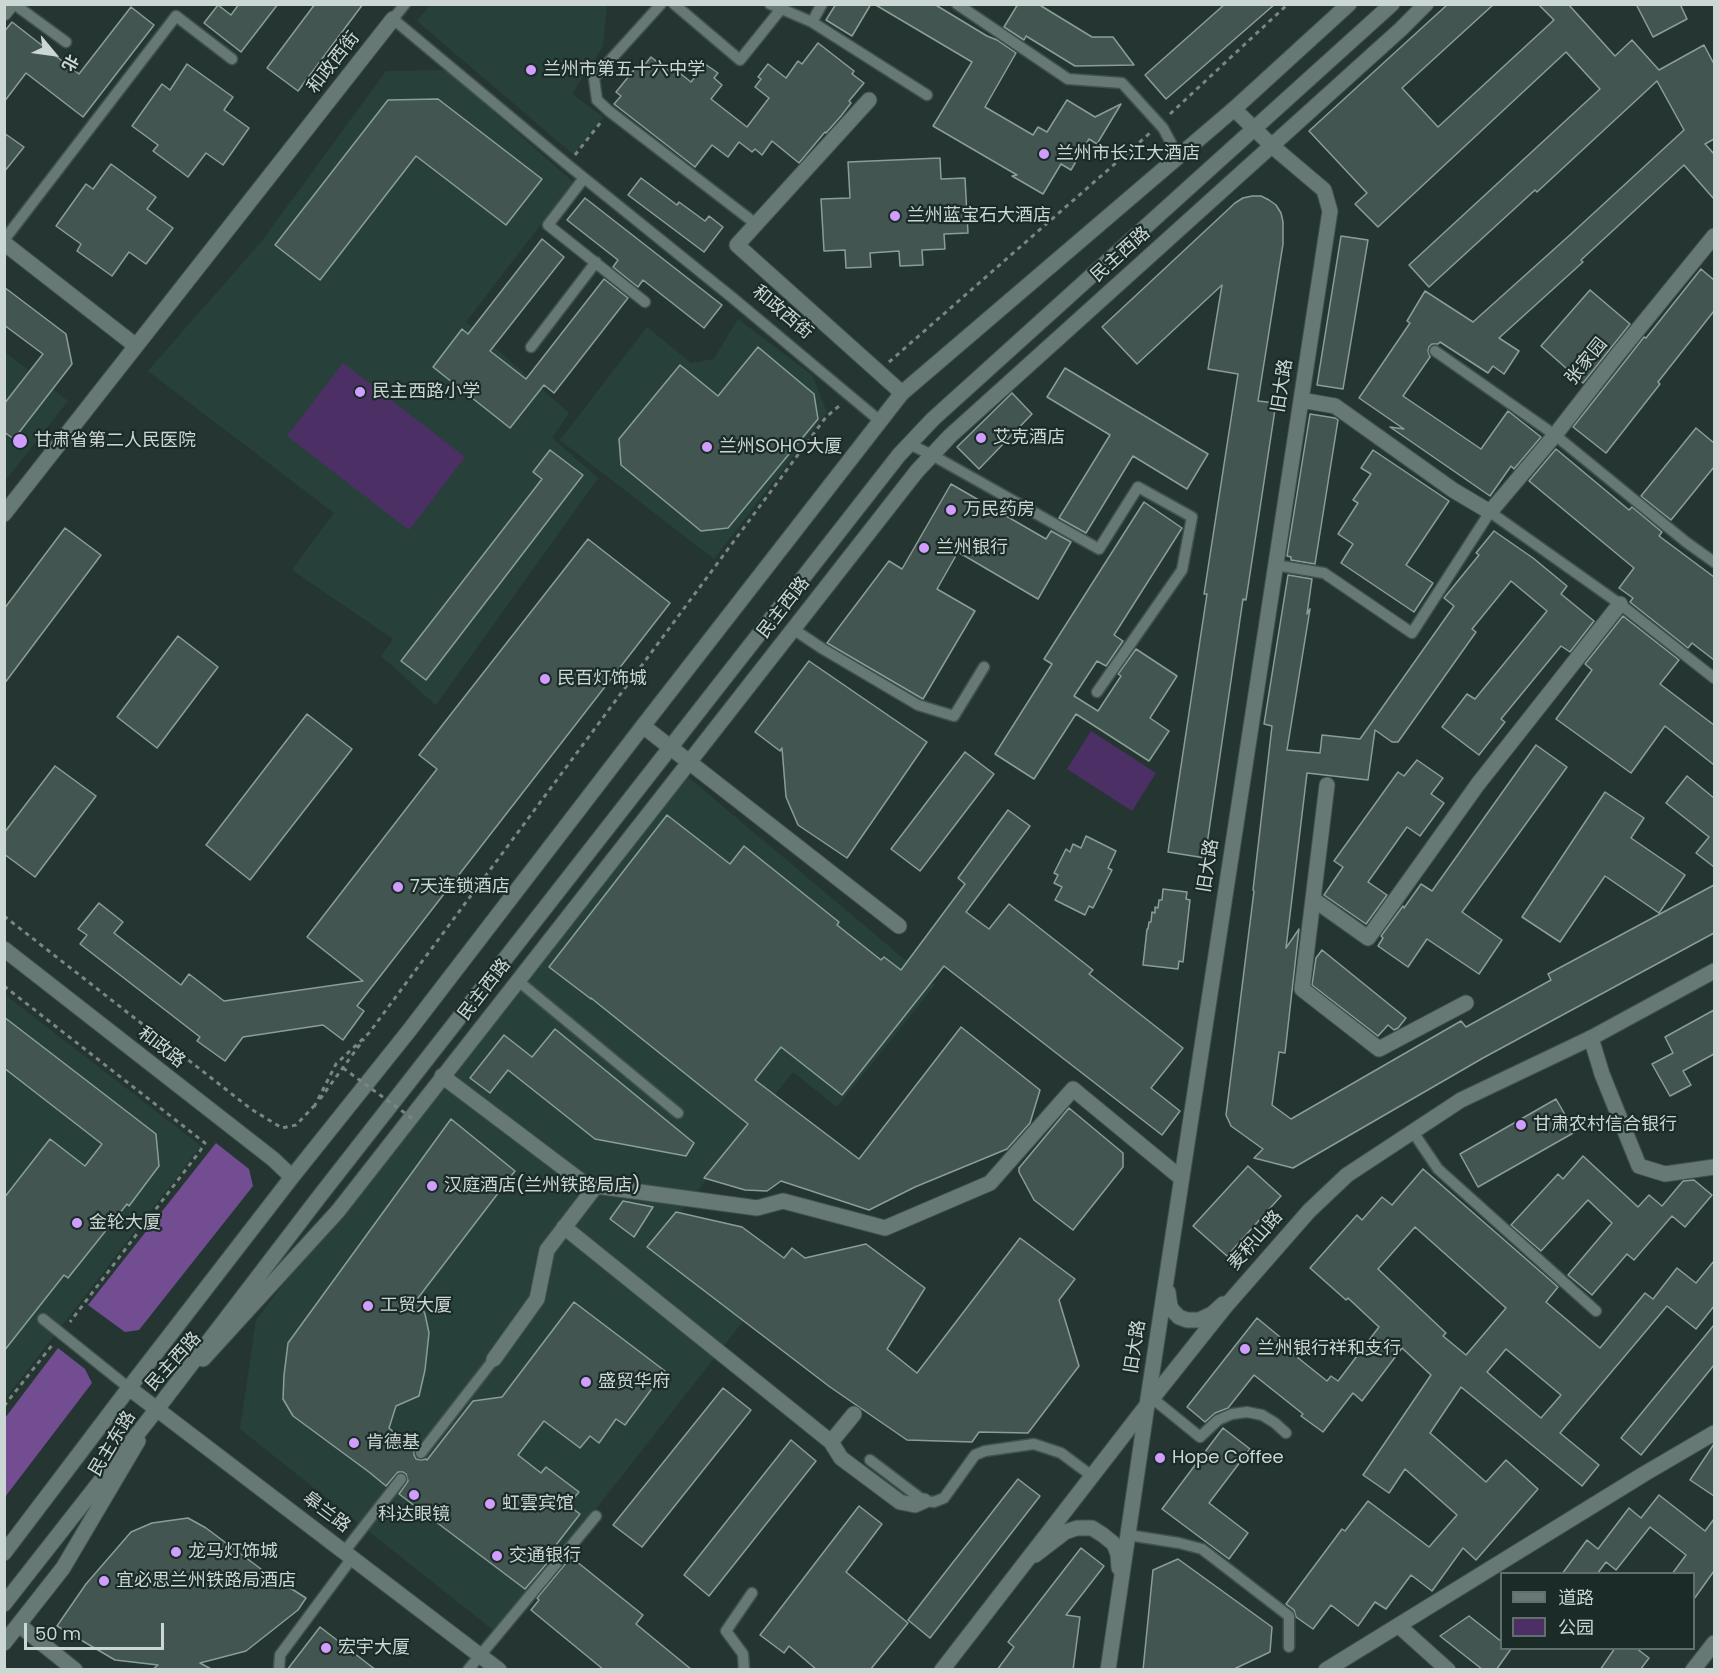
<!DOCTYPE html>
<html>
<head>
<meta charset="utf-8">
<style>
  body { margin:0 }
  #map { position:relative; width:1719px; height:1674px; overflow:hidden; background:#253632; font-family:Poppins,"Noto Sans SC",sans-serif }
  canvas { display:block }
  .frame { position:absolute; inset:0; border:6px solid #ccd6d3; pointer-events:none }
  .legend { position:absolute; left:1500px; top:1572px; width:195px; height:78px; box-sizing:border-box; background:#1b2c28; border:2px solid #62706c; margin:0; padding:8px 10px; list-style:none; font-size:18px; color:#ccd6d3 }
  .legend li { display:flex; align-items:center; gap:12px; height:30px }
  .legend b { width:30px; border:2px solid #62706c }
  .north { position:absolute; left:24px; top:24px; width:60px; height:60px; -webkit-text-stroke:4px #1b2c28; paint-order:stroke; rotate:119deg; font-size:16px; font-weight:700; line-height:24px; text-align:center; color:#ccd6d3 }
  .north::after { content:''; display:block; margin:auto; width:21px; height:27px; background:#ccd6d3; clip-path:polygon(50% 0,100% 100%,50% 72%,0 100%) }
  .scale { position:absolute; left:24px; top:1623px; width:140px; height:27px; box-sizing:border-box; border:3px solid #ccd6d3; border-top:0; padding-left:8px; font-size:18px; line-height:21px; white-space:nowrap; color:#ccd6d3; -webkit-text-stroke:4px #1b2c28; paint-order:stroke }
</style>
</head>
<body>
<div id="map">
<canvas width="1719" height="1674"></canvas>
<div class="frame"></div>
<ul class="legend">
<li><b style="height:8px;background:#667974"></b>道路</li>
<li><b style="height:16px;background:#4c2f65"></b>公园</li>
</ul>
<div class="north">北</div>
<div class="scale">50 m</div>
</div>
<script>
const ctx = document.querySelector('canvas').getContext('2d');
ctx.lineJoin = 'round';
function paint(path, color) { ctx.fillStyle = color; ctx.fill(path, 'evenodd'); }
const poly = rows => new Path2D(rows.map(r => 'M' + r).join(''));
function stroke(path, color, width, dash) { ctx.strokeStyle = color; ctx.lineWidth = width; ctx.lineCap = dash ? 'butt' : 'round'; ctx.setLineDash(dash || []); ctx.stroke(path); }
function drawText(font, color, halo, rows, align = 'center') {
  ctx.font = font + ' Poppins,"Noto Sans SC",sans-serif'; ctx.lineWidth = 4.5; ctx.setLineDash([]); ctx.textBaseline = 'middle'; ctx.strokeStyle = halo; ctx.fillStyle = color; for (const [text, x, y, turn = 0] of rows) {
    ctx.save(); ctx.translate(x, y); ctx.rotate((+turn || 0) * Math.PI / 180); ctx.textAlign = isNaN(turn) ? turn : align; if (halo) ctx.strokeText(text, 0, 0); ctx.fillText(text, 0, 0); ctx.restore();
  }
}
paint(poly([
  [430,5,607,5,603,46,572,94,603,117,574,155,417,21],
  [446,70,573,182,466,322,569,413,552,438,598,478,436,705,381,656,393,639,292,570,334,513,148,371,262,241,386,71],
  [738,319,812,375,827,412,714,559,560,440,647,327,691,363,714,359],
  [5,352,68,401,5,481],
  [676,767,935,985,837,1107,793,1072,653,1246,744,1320,498,1634,240,1429,256,1320],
  [4,994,201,1146,5,1399,4,1399]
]), '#27413a');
paint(poly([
  [343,363,465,457,409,530,287,436],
  [1091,731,1156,773,1132,811,1067,769]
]), '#4c2f65');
paint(poly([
  [216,1143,249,1169,253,1186,139,1330,125,1332,88,1305],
  [58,1348,85,1369,92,1383,5,1497,5,1418]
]), '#724d92');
const building = poly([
  [239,4,278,4,241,52,204,23,218,5,231,15,239,4],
  [315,4,363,4,298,91,267,68,315,4],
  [836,4,871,4,852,36,826,20,836,4],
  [874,4,934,4,987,36,997,40,1016,53,985,107,1033,135,1038,127,1047,132,1067,100,1095,117,1121,104,1097,144,1089,139,1071,170,1061,164,1043,194,1012,176,1017,175,933,126,972,62,874,4],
  [1018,4,1038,4,1092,37,1113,37,1134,65,1075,66,1026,36,1024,40,1004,27,1018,4],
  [1225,4,1275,4,1166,99,1145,75,1225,4],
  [1448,4,1494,4,1402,88,1438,127,1554,20,1538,4,1568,4,1615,56,1632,40,1659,70,1704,45,1714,64,1714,139,1705,144,1714,154,1714,199,1684,165,1581,260,1583,262,1499,338,1519,351,1504,374,1493,366,1488,373,1440,342,1438,344,1432,344,1429,347,1428,351,1430,357,1403,396,1481,449,1508,411,1541,437,1514,469,1511,466,1490,496,1390,427,1404,429,1359,398,1410,323,1407,321,1425,291,1473,322,1571,234,1684,130,1657,81,1537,192,1535,190,1429,287,1409,265,1600,89,1566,52,1378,227,1355,204,1367,193,1309,131,1448,4],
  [1636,4,1680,4,1687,19,1653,37,1636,4],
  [131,7,154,25,83,117,26,73,4,102,4,32,12,22,79,74,131,7],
  [818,43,854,71,852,74,864,83,849,101,851,103,841,116,826,133,825,132,799,163,772,141,762,155,755,149,752,152,739,142,728,157,712,145,695,167,614,104,621,96,616,92,638,65,642,68,651,57,669,71,672,67,691,82,705,64,718,73,714,78,722,85,711,99,747,127,769,98,755,87,761,79,758,77,768,64,786,78,798,61,802,64,818,43],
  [187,64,233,97,224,110,249,128,223,165,206,153,188,177,153,151,158,145,132,126,162,84,170,90,187,64],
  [438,99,542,179,506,225,416,156,320,280,275,245,388,100,438,99],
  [4,133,24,147,4,172,4,133],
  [940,158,941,179,965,178,968,233,944,234,945,249,922,250,923,265,900,266,899,251,870,253,871,267,846,268,845,250,824,251,821,199,850,198,848,162,940,158],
  [111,164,156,197,147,209,173,228,146,264,129,252,112,276,77,251,81,244,56,226,86,184,93,189,111,164],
  [641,178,677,205,679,202,705,221,709,216,723,227,704,252,628,195,641,178],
  [1252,196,1261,196,1269,200,1276,205,1281,213,1283,222,1283,244,1258,401,1276,403,1246,600,1243,599,1205,858,1168,852,1207,594,1204,594,1238,374,1208,369,1222,285,1137,364,1102,327,1235,203,1243,198,1252,196],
  [585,198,722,305,704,328,643,280,638,287,613,267,618,260,567,220,585,198],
  [1341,236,1368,240,1343,389,1317,385,1341,236],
  [542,239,564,257,490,351,526,379,604,279,628,298,554,393,544,385,510,428,433,367,462,329,468,334,542,239],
  [1701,269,1714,280,1714,311,1658,382,1660,384,1606,453,1573,427,1626,360,1644,337,1646,338,1701,269],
  [4,287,66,334,72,364,14,439,4,432,4,404,43,354,4,325,4,287],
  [1590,290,1630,324,1583,383,1541,346,1590,290],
  [758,347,814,394,818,419,728,528,701,531,621,465,619,439,680,365,718,396,758,347],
  [1065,368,1208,454,1187,489,1133,456,1086,533,1059,518,1110,435,1047,397,1065,368],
  [1012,393,1032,414,979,469,957,447,1012,393],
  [1310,414,1335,418,1338,420,1315,564,1291,560,1291,557,1287,556,1310,414],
  [1696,428,1714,443,1714,467,1671,520,1641,496,1696,428],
  [1556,449,1629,510,1632,507,1662,532,1659,536,1714,577,1714,660,1692,643,1688,648,1630,602,1633,598,1619,588,1634,568,1529,481,1556,449],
  [550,450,583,475,426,680,401,661,542,479,533,472,550,450],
  [1373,450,1449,501,1406,565,1433,583,1414,612,1341,563,1353,544,1338,534,1358,503,1353,500,1371,474,1361,468,1373,450],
  [951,484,1046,539,1051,531,1071,542,1038,599,958,552,937,589,975,611,923,699,827,643,889,561,902,569,951,484],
  [1144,502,1182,528,1114,635,1123,641,1106,666,1097,661,1074,696,1098,711,1121,676,1118,674,1136,649,1177,676,1150,718,1169,731,1149,761,1076,714,1034,779,995,754,1052,664,1044,659,1144,502],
  [65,528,101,555,4,684,4,609,65,528],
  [1494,531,1533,558,1567,586,1561,594,1594,621,1570,652,1561,646,1501,719,1505,722,1479,755,1442,727,1467,694,1475,699,1547,611,1511,581,1472,629,1476,632,1398,742,1392,742,1375,730,1368,780,1307,773,1286,948,1299,929,1285,1053,1279,1052,1272,1105,1291,1119,1461,1021,1466,1027,1551,980,1548,974,1714,885,1714,933,1483,1058,1293,1168,1254,1158,1263,1149,1231,1126,1226,1115,1254,891,1253,890,1272,726,1264,724,1288,575,1312,579,1307,614,1310,609,1287,750,1320,753,1322,735,1360,739,1454,606,1444,598,1479,555,1476,553,1494,531],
  [588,539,670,603,357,1006,364,1011,343,1040,323,1025,243,1037,225,1061,197,1041,200,1037,80,944,87,935,78,929,99,903,123,922,114,933,181,985,189,974,224,1001,363,981,307,937,437,769,419,755,588,539],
  [1623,616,1679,660,1660,684,1714,725,1714,765,1665,726,1631,773,1556,719,1592,670,1585,664,1623,616],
  [178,636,218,667,157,748,117,717,178,636],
  [809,661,927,742,847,858,798,825,786,797,782,748,780,751,755,732,809,661],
  [307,714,352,749,250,880,206,845,307,714],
  [1536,745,1567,767,1462,912,1502,940,1479,974,1427,939,1408,967,1378,946,1383,938,1381,936,1403,906,1404,908,1421,884,1432,891,1536,745],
  [965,752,994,774,920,871,891,849,965,752],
  [1417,760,1443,778,1431,794,1444,803,1420,836,1407,827,1368,882,1387,895,1366,924,1324,895,1343,867,1334,861,1398,772,1404,776,1417,760],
  [55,766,96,796,35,877,4,854,4,833,55,766],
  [1687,776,1714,798,1714,867,1696,853,1709,837,1666,803,1687,776],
  [1605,792,1644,818,1631,838,1685,875,1659,913,1605,876,1560,942,1522,917,1605,792],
  [1008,810,1030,826,966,912,989,929,1009,904,1093,970,1089,974,1183,1048,1151,1088,1180,1111,1162,1135,944,966,842,1095,781,1047,755,1080,859,1159,961,1027,1040,1090,1030,1123,1007,1149,915,1187,869,1210,781,1181,767,1191,745,1190,704,1178,748,1124,591,998,591,999,549,967,667,815,730,864,744,846,839,922,837,925,881,960,884,957,901,970,965,884,958,878,1008,810],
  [1086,836,1116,851,1108,868,1112,870,1093,908,1089,906,1085,915,1055,900,1062,887,1054,883,1058,875,1054,873,1066,849,1070,852,1073,844,1081,848,1086,836],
  [1163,889,1187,892,1186,899,1190,900,1183,962,1179,961,1178,969,1143,965,1147,929,1148,929,1149,922,1151,922,1152,912,1155,913,1155,907,1158,908,1159,900,1162,900,1163,889],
  [1322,950,1406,1018,1398,1028,1394,1030,1388,1025,1378,1036,1312,985,1316,958,1322,950],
  [1714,1010,1714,1054,1683,1071,1691,1085,1670,1096,1652,1064,1673,1053,1665,1037,1714,1010],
  [4,1017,156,1134,159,1166,129,1206,127,1204,68,1278,64,1275,4,1351,4,1198,50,1139,85,1166,102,1144,4,1068,4,1017],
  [555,1029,694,1143,686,1156,595,1139,508,1070,490,1093,470,1078,504,1035,532,1057,555,1029],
  [1556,1099,1575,1132,1478,1187,1460,1154,1556,1099],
  [1069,1108,1123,1153,1123,1167,1073,1230,1034,1200,1019,1172,1019,1168,1069,1108],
  [451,1119,515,1171,418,1298,425,1314,429,1333,425,1370,419,1396,396,1406,389,1428,414,1450,414,1455,416,1459,421,1460,426,1459,427,1460,473,1401,502,1397,574,1302,665,1371,625,1425,616,1419,599,1443,590,1436,580,1448,544,1421,518,1455,541,1473,546,1467,579,1492,568,1505,580,1514,556,1545,560,1548,525,1589,399,1494,408,1481,406,1474,403,1472,398,1472,386,1486,369,1472,293,1416,283,1399,284,1375,288,1343,451,1119],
  [1583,1156,1638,1207,1649,1195,1662,1206,1683,1181,1694,1180,1712,1195,1685,1227,1672,1216,1634,1260,1627,1254,1592,1295,1568,1275,1612,1223,1588,1200,1541,1251,1511,1225,1558,1174,1563,1179,1583,1156],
  [1248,1166,1281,1196,1227,1256,1193,1226,1248,1166],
  [1423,1169,1558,1287,1546,1302,1600,1348,1645,1293,1653,1299,1677,1268,1696,1283,1714,1261,1714,1306,1696,1329,1667,1306,1560,1433,1599,1465,1582,1486,1461,1387,1430,1433,1486,1482,1506,1460,1538,1489,1476,1560,1463,1548,1432,1591,1411,1575,1386,1609,1375,1602,1358,1626,1331,1605,1313,1629,1296,1617,1294,1610,1286,1604,1342,1529,1345,1531,1368,1501,1429,1547,1457,1515,1405,1469,1389,1493,1363,1475,1431,1375,1402,1348,1362,1401,1353,1393,1323,1432,1301,1416,1303,1414,1254,1375,1228,1408,1215,1413,1205,1422,1187,1407,1257,1318,1280,1337,1277,1341,1327,1381,1331,1376,1338,1381,1379,1327,1348,1298,1346,1300,1310,1268,1357,1215,1362,1220,1382,1197,1392,1205,1423,1169],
  [1415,1227,1506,1308,1466,1355,1443,1336,1446,1333,1378,1269,1415,1227],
  [1506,1349,1561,1395,1541,1418,1487,1372,1506,1349],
  [623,1201,653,1207,634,1237,610,1219,623,1201],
  [676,1212,742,1227,784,1258,792,1248,805,1258,866,1244,925,1288,887,1349,917,1373,1020,1238,1075,1279,1059,1300,1079,1366,1028,1433,979,1432,972,1442,907,1440,830,1387,647,1247,676,1212],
  [1714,1325,1714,1365,1641,1455,1621,1438,1714,1325],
  [723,1388,751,1410,642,1547,613,1525,723,1388],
  [1223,1428,1250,1449,1209,1503,1248,1533,1229,1559,1162,1509,1223,1428],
  [791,1440,816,1461,709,1596,684,1575,791,1440],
  [1714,1444,1714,1496,1690,1480,1714,1444],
  [1018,1479,1040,1496,930,1638,908,1620,1018,1479],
  [1659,1495,1705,1531,1714,1519,1714,1571,1694,1599,1694,1574,1672,1574,1686,1555,1650,1527,1616,1570,1606,1562,1597,1574,1562,1574,1587,1540,1598,1549,1629,1508,1641,1518,1659,1495],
  [859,1506,882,1524,846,1572,908,1623,870,1670,817,1670,789,1646,784,1653,760,1635,859,1506],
  [188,1518,206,1528,265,1572,306,1598,298,1610,246,1651,200,1663,213,1670,152,1670,158,1665,115,1660,57,1626,86,1584,131,1532,152,1523,188,1518],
  [1081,1548,1104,1566,1066,1615,1080,1617,1073,1670,997,1670,1014,1647,1008,1642,1081,1548],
  [571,1557,643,1615,636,1624,692,1670,604,1670,531,1610,539,1600,537,1598,571,1557],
  [1178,1559,1272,1627,1270,1652,1232,1670,1143,1670,1153,1570,1178,1559],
  [1469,1616,1502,1642,1502,1648,1511,1649,1496,1670,1483,1670,1440,1636,1469,1616],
  [320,1627,376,1670,287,1670,320,1627],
  [1615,1648,1636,1648,1649,1658,1640,1670,1600,1670,1615,1648]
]);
paint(building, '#435550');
stroke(building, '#8a9e98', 1.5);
const lane = poly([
  [14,4,66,42],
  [405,4,393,19,568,165,734,299,880,421],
  [661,4,594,78,597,100,609,111,756,224],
  [674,4,740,60,781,9],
  [770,4,812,22,927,95],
  [957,4,1068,79,1122,83,1163,128,1178,156],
  [812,22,822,4],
  [584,178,548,225,645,302],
  [4,240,176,16,232,59],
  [531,347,596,262],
  [1435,351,1555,435,1686,542,1714,562],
  [909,444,932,455,1099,549,1138,487,1192,517,1182,570,1097,692],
  [1275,565,1324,573,1412,633,1490,512,1620,604,1714,678],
  [793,629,823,649,918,705,954,716,984,667],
  [517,980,678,1113],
  [1413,1132,1438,1169,1596,1311],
  [43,1319,129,1388],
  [1152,1398,1200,1437,1218,1420,1232,1414,1247,1412,1262,1415,1275,1423,1286,1433],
  [421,1453,494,1359],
  [870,1460,924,1501,934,1502,944,1498,975,1455,985,1451,1034,1444,1061,1453,1092,1476],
  [1128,1535,1179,1543,1202,1549,1289,1616,1289,1647],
  [344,1552,401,1479],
  [279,1670,280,1655,352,1558],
  [468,1670,596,1516],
  [744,1670,743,1654,726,1631,752,1593]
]);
const street = poly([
  [4,13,11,4],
  [869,100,737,245,902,393],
  [4,243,136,346],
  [1301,400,1335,406,1453,490,1490,512,1555,435,1618,354,1714,236],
  [4,514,393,19],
  [643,726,899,926],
  [1327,785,1302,989,1379,1049,1466,1003],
  [1313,899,1368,938,1478,784,1620,604],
  [1591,1038,1602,1074,1639,1166,1665,1174,1714,1167],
  [442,1076,593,1190],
  [564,1227,831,1442,841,1458,900,1502,915,1505,924,1501],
  [1168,1292,1170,1306,1173,1311,1179,1317,1187,1320,1199,1320,1212,1314,1223,1304],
  [203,1359,338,1211,917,471,950,436,1401,29,1426,4],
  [494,1359,537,1299,547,1250,596,1186,757,1208,783,1201,885,1228,990,1183,1073,1089,1181,1178],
  [831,1442,854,1414],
  [1035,1555,1065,1532,1077,1528,1092,1528,1103,1535,1114,1544,1118,1554,1119,1568],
  [19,1625,75,1670],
  [1399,1626,1448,1670],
  [4,1643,63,1568,138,1441],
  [1108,1670,1147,1405,1330,211,1324,190,1272,146,1234,109],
  [1326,1670,1644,1474,1714,1433]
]);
const secondary = poly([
  [4,949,273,1159,292,1177],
  [129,1388,499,1670],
  [4,1553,129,1388,292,1177,408,1032,643,726,902,393,1234,109,1349,4],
  [4,1604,157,1409,319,1197,899,455,933,419,1392,4],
  [942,1670,1147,1405,1225,1307,1309,1211,1347,1175,1461,1100,1591,1038,1714,971],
  [1693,1670,1714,1643]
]);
stroke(lane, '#42514d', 13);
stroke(street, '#42514d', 17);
stroke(secondary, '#42514d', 17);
stroke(poly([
  [1170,114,1288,4],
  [575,155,601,122],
  [889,362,1150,133],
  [4,916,251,1109,282,1128,296,1125,314,1106],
  [4,986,205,1143,200,1151,70,1322],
  [320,1099,364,1039],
  [314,1107,336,1064,369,1033,826,417,839,406],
  [4,1406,53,1344]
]), '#798683', 3, [4.5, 4.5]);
stroke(lane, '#667974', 10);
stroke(street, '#667974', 15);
stroke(secondary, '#667974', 15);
stroke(poly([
  [343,1068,413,1119]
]), '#798683', 3, [4.5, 4.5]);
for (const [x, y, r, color] of [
  [531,70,6,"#d19dfe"],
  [1044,154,6,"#d19dfe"],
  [895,216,6,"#d19dfe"],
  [360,392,6,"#d19dfe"],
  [981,438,6,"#d19dfe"],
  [20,441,8,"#d19dfe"],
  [707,447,6,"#d19dfe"],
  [951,510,6,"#d19dfe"],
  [924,548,6,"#d19dfe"],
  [545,679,6,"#d19dfe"],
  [398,887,6,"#d19dfe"],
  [1521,1125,6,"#d19dfe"],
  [432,1186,6,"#d19dfe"],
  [77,1223,6,"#d19dfe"],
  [368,1306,6,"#d19dfe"],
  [1245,1349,6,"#d19dfe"],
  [586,1382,6,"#d19dfe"],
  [354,1443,6,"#d19dfe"],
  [1160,1458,6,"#d19dfe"],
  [414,1495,6,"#d19dfe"],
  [490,1504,6,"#d19dfe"],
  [176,1552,6,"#d19dfe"],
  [497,1556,6,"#d19dfe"],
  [104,1581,6,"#d19dfe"],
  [326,1648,6,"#d19dfe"]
]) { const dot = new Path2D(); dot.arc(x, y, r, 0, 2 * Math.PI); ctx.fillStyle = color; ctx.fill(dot); stroke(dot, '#1b2c28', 2); }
drawText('18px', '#ccd6d3', '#1b2c28', [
  ["和政西街",334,63,-52],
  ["民主西路",1121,255,-42],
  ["和政西街",782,313,40],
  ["张家园",1587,362,-51],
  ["旧大路",1283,386,-81],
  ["民主西路",784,608,-52],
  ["旧大路",1209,866,-81],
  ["民主西路",485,990,-52],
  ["和政路",161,1048,38],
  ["麦积山路",1256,1241,-49],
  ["旧大路",1136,1347,-81],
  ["民主西路",174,1362,-48],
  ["民主东路",113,1444,-59],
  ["皋兰路",326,1513,37]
]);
drawText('18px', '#ccd6d3', '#1b2c28', [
  ["兰州市第五十六中学",543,70],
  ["兰州市长江大酒店",1056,154],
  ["兰州蓝宝石大酒店",907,216],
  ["民主西路小学",372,392],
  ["艾克酒店",993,438],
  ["甘肃省第二人民医院",34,441],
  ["兰州SOHO大厦",719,447],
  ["万民药房",963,510],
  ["兰州银行",936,548],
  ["民百灯饰城",557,679],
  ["7天连锁酒店",410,887],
  ["甘肃农村信合银行",1533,1125],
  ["汉庭酒店(兰州铁路局店)",444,1186],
  ["金轮大厦",89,1223],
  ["工贸大厦",380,1306],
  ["兰州银行祥和支行",1257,1349],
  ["盛贸华府",598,1382],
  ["肯德基",366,1443],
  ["Hope Coffee",1172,1458],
  ["虹雲宾馆",502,1504],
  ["科达眼镜",414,1515,"center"],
  ["龙马灯饰城",188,1552],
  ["交通银行",509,1556],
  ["宜必思兰州铁路局酒店",116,1581],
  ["宏宇大厦",338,1648]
], 'left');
</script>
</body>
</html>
